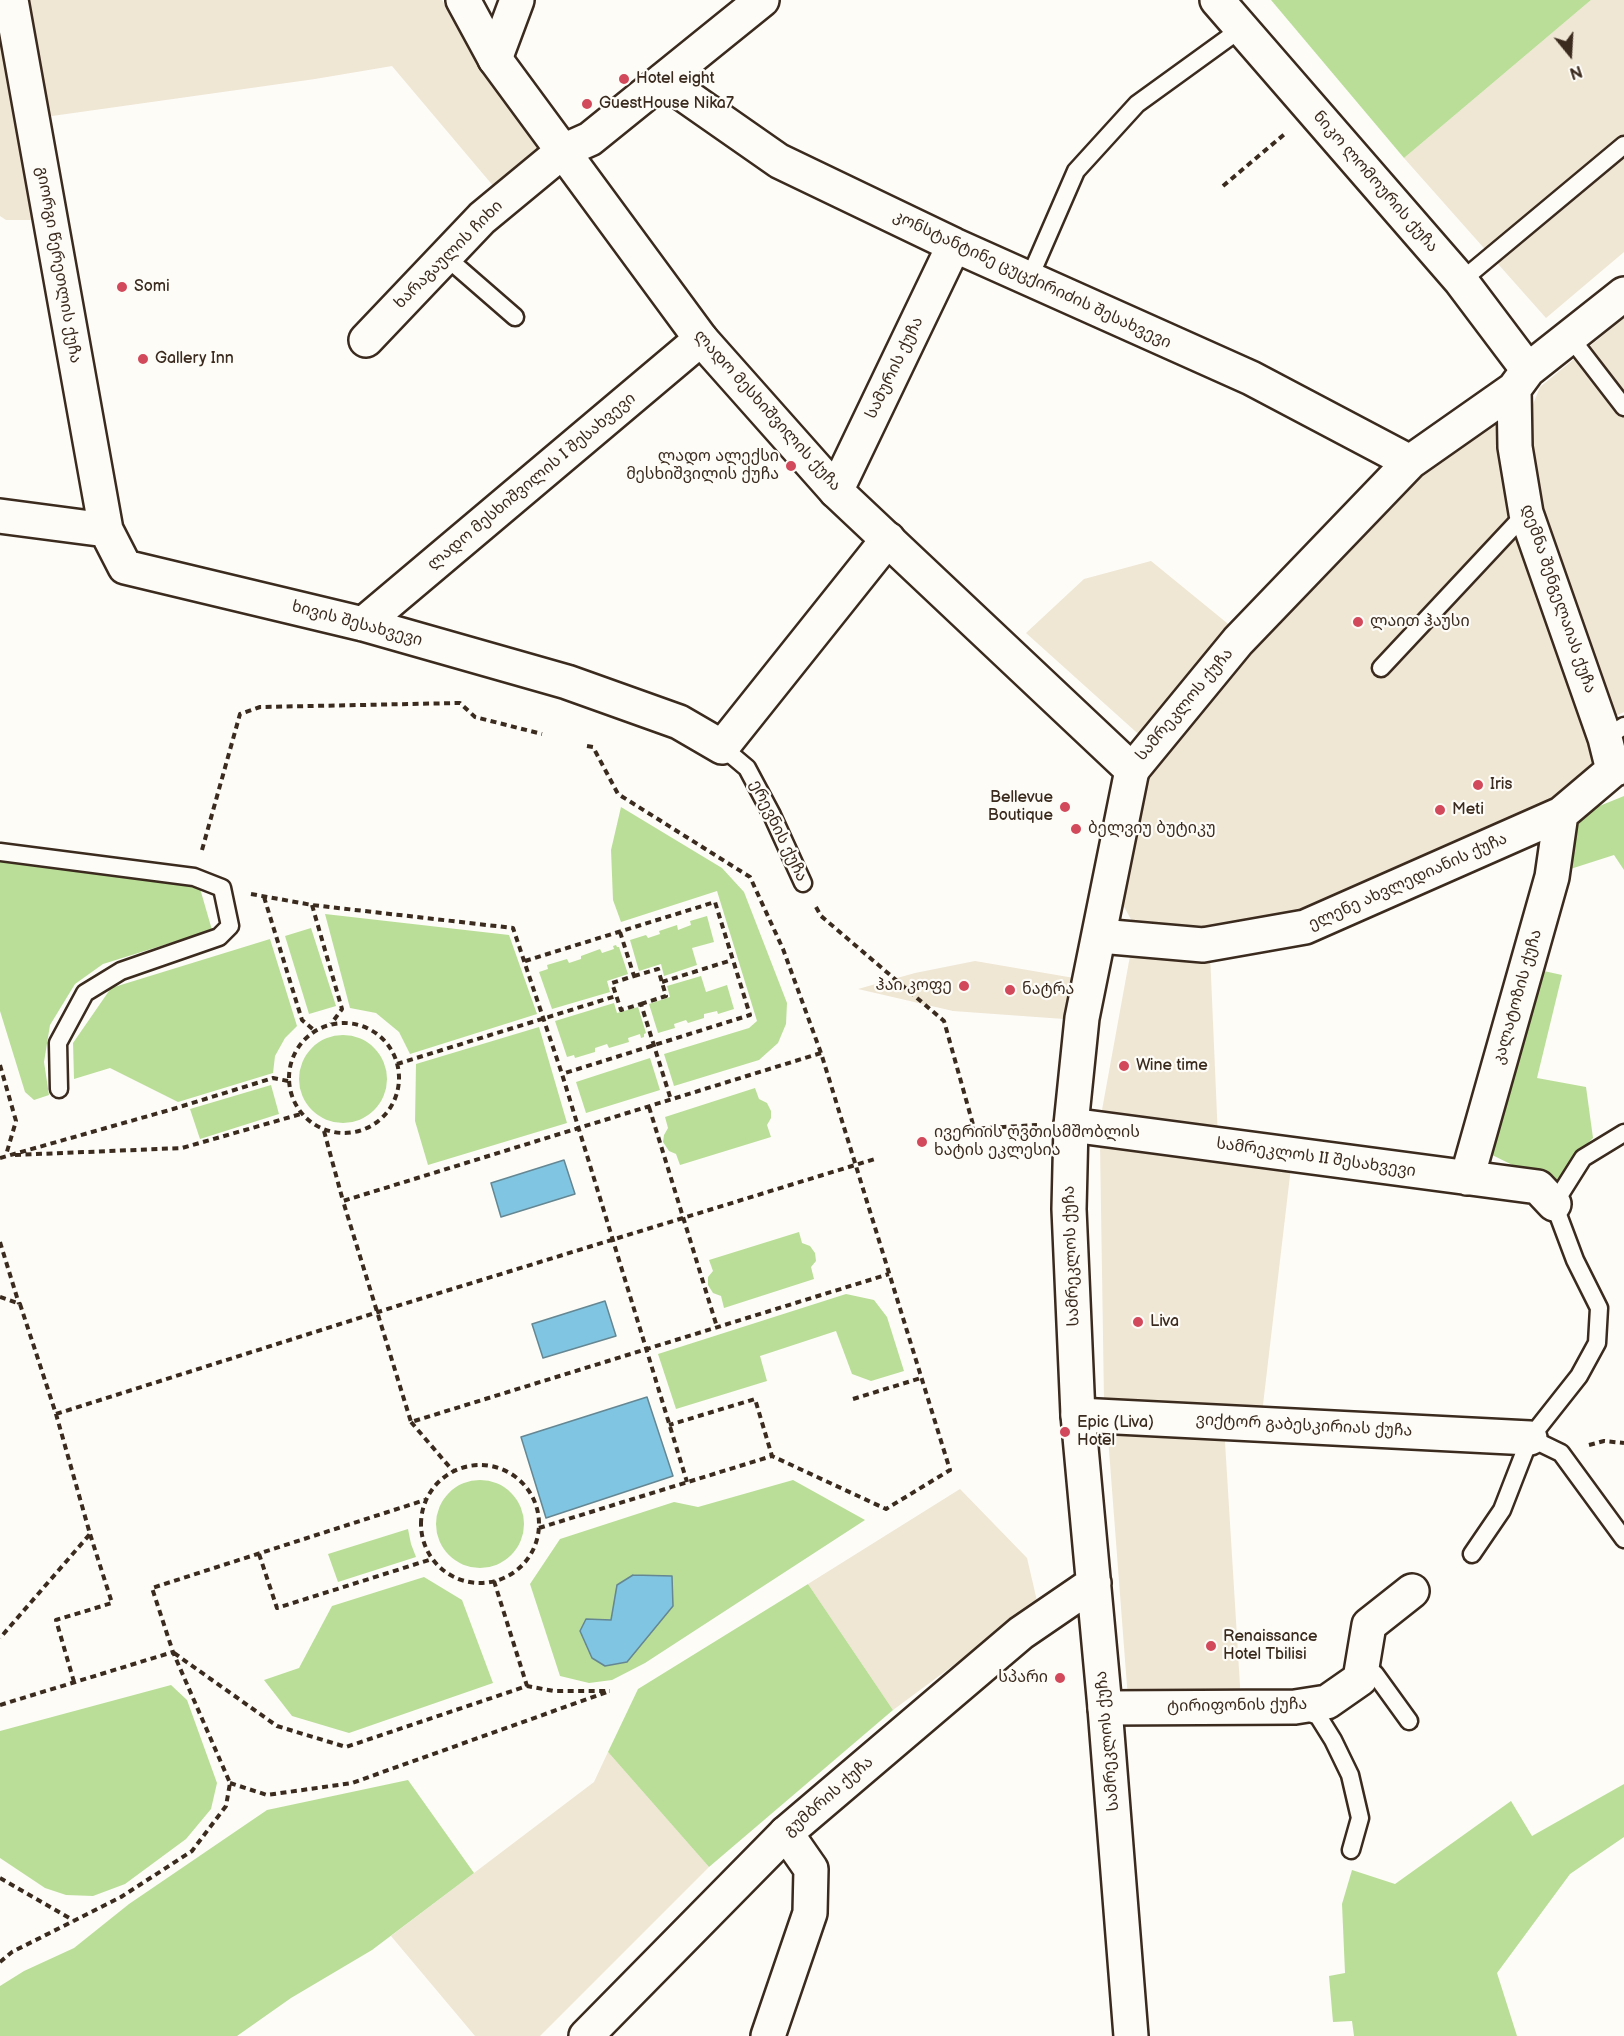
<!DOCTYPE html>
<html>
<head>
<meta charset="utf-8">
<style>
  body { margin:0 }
  #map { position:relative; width:1624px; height:2036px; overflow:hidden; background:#fdfcf7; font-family:"Balsamiq Sans",sans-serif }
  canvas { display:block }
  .north { position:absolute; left:1540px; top:24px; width:60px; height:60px; -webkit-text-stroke:4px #fdfcf7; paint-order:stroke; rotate:162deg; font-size:16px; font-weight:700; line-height:24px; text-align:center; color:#3b2a1e }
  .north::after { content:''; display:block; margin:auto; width:21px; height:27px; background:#3b2a1e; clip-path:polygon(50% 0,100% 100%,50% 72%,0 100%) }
</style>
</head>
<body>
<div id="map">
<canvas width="1624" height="2036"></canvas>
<div class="north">N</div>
</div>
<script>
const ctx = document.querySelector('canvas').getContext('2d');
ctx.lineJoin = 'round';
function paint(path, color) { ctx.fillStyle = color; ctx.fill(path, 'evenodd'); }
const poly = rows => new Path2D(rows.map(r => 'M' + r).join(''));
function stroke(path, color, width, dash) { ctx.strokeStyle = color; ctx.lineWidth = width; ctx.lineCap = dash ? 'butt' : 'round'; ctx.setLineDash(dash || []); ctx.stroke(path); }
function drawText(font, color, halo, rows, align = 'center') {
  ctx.font = font + ' "Balsamiq Sans","Noto Sans Georgian",sans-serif'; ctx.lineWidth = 4.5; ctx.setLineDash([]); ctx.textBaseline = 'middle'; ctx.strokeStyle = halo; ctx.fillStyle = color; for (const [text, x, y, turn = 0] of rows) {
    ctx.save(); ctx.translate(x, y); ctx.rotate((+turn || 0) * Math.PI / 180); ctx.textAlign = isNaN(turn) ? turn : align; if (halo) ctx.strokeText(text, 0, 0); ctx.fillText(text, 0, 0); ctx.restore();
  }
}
paint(poly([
  [26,0,442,0,478,60,543,153,500,194,392,66,315,79,45,117],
  [1591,0,1624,0,1624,252,1546,318,1404,158],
  [0,37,33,220,6,220,0,216],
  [1624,318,1624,712,1616,716,1517,444,1540,387],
  [1501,413,1600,763,1575,794,1287,927,1198,939,1133,923,1122,903,1152,765,1376,510],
  [1151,561,1238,632,1145,740,1026,633,1084,579],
  [1148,950,1210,953,1218,1139,1100,1121,1130,956],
  [975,961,1074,978,1064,1019,953,1011,858,989,915,973],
  [1100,1143,1291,1167,1262,1413,1104,1400],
  [1114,1425,1224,1426,1241,1702,1128,1699,1108,1437],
  [960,1489,1027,1558,1037,1601,1005,1627,893,1710,808,1584],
  [608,1752,709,1867,540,2036,475,2036,391,1936,594,1782]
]), '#efe6d4');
paint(poly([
  [1271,0,1591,0,1404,158],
  [1624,796,1624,870,1614,855,1561,872,1571,831,1587,811],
  [621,807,722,868,744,892,787,1003,786,1024,778,1043,759,1060,674,1086,664,1054,749,1028,757,1021,717,891,621,922,613,900,611,850],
  [0,859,199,885,212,930,103,964,75,984,50,1025,44,1062,49,1095,34,1100,25,1092,0,1011],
  [325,914,509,935,537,1014,410,1054,399,1032,376,1013,350,1008],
  [707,916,714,942,692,948,697,965,664,976,661,964,639,971,630,940,646,935,648,938,660,934,659,931,677,925,678,930,691,925,690,921],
  [311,928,336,1006,309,1014,285,936],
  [270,939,297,1026,285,1038,275,1056,273,1073,178,1102,110,1068,74,1079,73,1043,111,988],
  [616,945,617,947,619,947,628,974,607,981,610,992,552,1009,539,972,548,969,547,965,567,959,569,963,581,959,581,956,600,949,602,953,614,949,613,946],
  [1530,968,1562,975,1537,1078,1586,1087,1593,1138,1577,1154,1555,1186,1484,1151],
  [701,976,706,992,727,985,734,1009,718,1014,717,1011,704,1014,704,1018,688,1023,686,1020,674,1024,675,1028,658,1033,649,1004,670,997,667,986],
  [614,1003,617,1013,638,1007,646,1033,644,1034,644,1037,641,1038,640,1034,628,1038,629,1042,609,1048,607,1044,595,1048,595,1052,575,1058,574,1055,567,1057,555,1021],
  [539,1027,567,1123,428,1165,415,1121,416,1064],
  '299 1079a44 44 0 1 1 88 0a44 44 0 1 1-88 0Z',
  [650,1058,660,1090,586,1113,576,1082],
  [271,1085,279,1114,200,1139,190,1109],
  [755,1088,759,1099,767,1103,771,1111,771,1118,767,1125,771,1137,680,1165,676,1154,669,1151,663,1142,664,1135,668,1128,665,1117],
  [799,1232,802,1243,810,1246,815,1253,816,1261,811,1267,814,1279,724,1308,721,1296,713,1293,708,1285,708,1277,713,1271,709,1260],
  [846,1294,874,1300,887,1317,904,1371,871,1381,852,1374,836,1331,760,1356,767,1381,676,1409,658,1354],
  '436 1524a44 44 0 1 1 88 0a44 44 0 1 1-88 0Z',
  [793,1480,865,1520,645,1663,612,1680,589,1683,560,1676,530,1584,560,1539,674,1502,698,1507],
  [408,1529,411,1544,416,1557,338,1582,328,1554],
  [424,1577,462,1600,493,1683,349,1733,292,1716,264,1680,299,1668,332,1606],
  [808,1584,893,1710,709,1867,608,1752,638,1689],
  [171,1685,187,1700,217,1783,211,1809,186,1839,125,1884,93,1896,66,1895,45,1888,0,1858,0,1731],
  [408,1780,474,1873,372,1950,291,1998,237,2036,0,2036,0,1986,24,1971,74,1948,129,1904,267,1810],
  [1624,1784,1624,1837,1570,1874,1497,1973,1517,2036,1354,2036,1352,2021,1333,2022,1329,1976,1345,1973,1342,1904,1352,1870,1395,1884,1511,1801,1532,1836]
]), '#bade98');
const water = poly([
  [564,1160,575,1194,501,1217,491,1183,564,1160],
  [605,1301,616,1336,543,1358,532,1324,605,1301],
  [647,1397,673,1476,546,1518,521,1437,647,1397],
  [633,1575,672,1576,673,1606,627,1662,605,1666,592,1658,580,1631,586,1619,611,1620,617,1585,633,1575]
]);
paint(water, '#80c5e1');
stroke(water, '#648793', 1.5);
const lane = poly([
  [446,257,515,317],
  [1029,279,1076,171,1137,104,1242,28],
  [1461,281,1624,145],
  [1570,337,1624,407],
  [1381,668,1526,513],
  [1605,738,1624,726],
  [722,747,747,768,772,815,803,883],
  [0,852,194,877,222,888,230,926,219,937,121,971,85,993,58,1043,59,1089],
  [1530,1438,1561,1453,1624,1539],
  [1472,1554,1502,1510,1530,1438,1579,1376,1597,1343,1599,1308,1575,1260,1554,1204,1583,1158,1624,1133],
  [1360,1679,1375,1674,1409,1721],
  [1303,1710,1318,1716,1333,1740,1350,1775,1360,1818,1351,1850]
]);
const street = poly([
  [11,0,106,530],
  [1217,0,1461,281,1528,370],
  [495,59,517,0],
  [663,80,779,161,954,245,1251,378,1410,462],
  [366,340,482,218,563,151,590,139,762,0],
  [1514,389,1515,447,1526,513,1605,738,1613,770],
  [836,491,954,245],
  [0,516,106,530,125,567,363,624,567,682,679,722,722,747,888,539],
  [363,624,701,339],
  [1132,770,1238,641,1410,462,1514,389,1528,370,1624,294],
  [1100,936,1203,945,1305,927,1561,814,1613,770,1624,766],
  [1071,1125,1538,1187,1554,1204],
  [1467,1178,1552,877,1561,814],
  [1078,1415,1530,1438],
  [1105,1708,1295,1707,1327,1702,1360,1679,1369,1625,1412,1591],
  [768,2036,810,1913,811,1869,786,1833]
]);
const secondary = poly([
  [463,0,495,59,701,339,836,491,1132,770,1082,1018,1071,1125,1069,1209,1078,1415,1105,1708,1131,2036],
  [586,2036,786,1833,1021,1633,1094,1583]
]);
stroke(lane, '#3b2a1e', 21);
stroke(street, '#3b2a1e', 38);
stroke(secondary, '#3b2a1e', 38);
stroke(poly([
  [1223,186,1287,132],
  [587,746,593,747,618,794,750,877,783,949,821,1053,950,1470,886,1509,772,1456],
  [202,850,240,714,260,707,460,703,475,717,542,734],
  [251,894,312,905,513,928,562,1074,687,1482],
  [264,897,302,1020,315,1031],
  [312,905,342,1009,331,1024],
  [816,907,821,916,944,1021,974,1128],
  [620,932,634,976,612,983,621,1010,641,1004,671,1100],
  [525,961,715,902,750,1015,562,1074],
  [634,976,658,969,666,996,641,1004],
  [662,982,732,960],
  '289 1078a55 55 0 1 1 110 0a55 55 0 1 1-110 0Z',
  [821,1053,343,1201,411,1422,889,1274],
  [397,1064,616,996],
  [0,1065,16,1121,6,1155],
  [649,1107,717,1327],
  [969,1129,1037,1125],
  [324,1131,343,1201],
  [15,1155,182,1148,301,1114],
  [0,1158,173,1109,273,1078,288,1081],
  [0,1242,19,1304],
  [0,1297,20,1304,56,1414,90,1534,0,1638],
  [853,1399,921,1378],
  [56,1414,397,1306,878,1158],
  [411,1422,453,1471],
  [1589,1445,1604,1441,1624,1443],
  '421 1524a59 59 0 1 1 118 0a59 59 0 1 1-118 0Z',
  [539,1528,772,1456,755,1399,669,1425],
  [259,1554,277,1608,432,1559],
  [494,1581,527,1686],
  [174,1653,277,1726,346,1747,527,1686,554,1691,610,1691],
  [74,1682,56,1620,112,1603,90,1534],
  [0,1705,173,1652],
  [230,1783,267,1795,352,1783,607,1692],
  [0,1878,73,1920],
  [0,1962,12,1952,121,1897,192,1851,226,1806,230,1783,173,1652,152,1588,425,1500]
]), '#3b2a1e', 4, [6, 4.5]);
stroke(lane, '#fdfcf7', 16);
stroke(street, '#fdfcf7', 33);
stroke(secondary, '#fdfcf7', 33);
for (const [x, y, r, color] of [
  [624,79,6,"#d1495b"],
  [587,104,6,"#d1495b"],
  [122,287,6,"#d1495b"],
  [143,359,6,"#d1495b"],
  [791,466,6,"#d1495b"],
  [1358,622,6,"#d1495b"],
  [1478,785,6,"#d1495b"],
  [1065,807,6,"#d1495b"],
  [1440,810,6,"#d1495b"],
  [1076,829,6,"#d1495b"],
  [964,986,6,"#d1495b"],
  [1010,990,6,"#d1495b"],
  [1124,1066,6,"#d1495b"],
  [922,1142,6,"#d1495b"],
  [1138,1322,6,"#d1495b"],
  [1065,1432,6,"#d1495b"],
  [1211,1646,6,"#d1495b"],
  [1060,1678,6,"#d1495b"]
]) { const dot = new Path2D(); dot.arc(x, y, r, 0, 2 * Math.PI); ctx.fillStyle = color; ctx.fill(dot); stroke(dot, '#fdfcf7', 2); }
drawText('16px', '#3b2a1e', '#fdfcf7', [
  ["Hotel eight",636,79],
  ["GuestHouse Nika7",599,104],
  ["Somi",134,287],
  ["Gallery Inn",155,359],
  ["ლადო ალექსი",779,457,"right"],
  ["მესხიშვილის ქუჩა",779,475,"right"],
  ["ლაით ჰაუსი",1370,622],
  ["Iris",1490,785],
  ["Bellevue",1053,798,"right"],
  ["Boutique",1053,816,"right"],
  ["Meti",1452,810],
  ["ბელვიუ ბუტიკუ",1088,829],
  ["ჰაი კოფე",952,986,"right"],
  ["ნატრა",1022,990],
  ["Wine time",1136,1066],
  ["ივერიის ღვთისმშობლის",934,1133],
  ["ხატის ეკლესია",934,1151],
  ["Liva",1150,1322],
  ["Epic (Liva)",1077,1423],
  ["Hotel",1077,1441],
  ["Renaissance",1223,1637],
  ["Hotel Tbilisi",1223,1655],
  ["სპარი",1048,1678,"right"]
], 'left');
drawText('16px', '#3b2a1e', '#fdfcf7', [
  ["ნიკო ლომოურის ქუჩა",1375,182,49],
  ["ხარაგაულის ჩიხი",449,255,-45],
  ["გიორგი წერეთლის ქუჩა",58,265,80],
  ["კონსტანტინე ცუცქირიძის შესახვევი",1032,280,25],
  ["სამურის ქუჩა",895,368,-64],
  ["ლადო მესხიშვილის ქუჩა",767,411,48],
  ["ლადო მესხიშვილის I შესახვევი",532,482,-40],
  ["დემნა შენგელაიას ქუჩა",1558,599,71],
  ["ხივის შესახვევი",357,624,15],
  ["სამრეკლოს ქუჩა",1185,705,-50],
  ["ერევნის ქუჩა",778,831,64],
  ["ელენე ახვლედიანის ქუჩა",1408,882,-24],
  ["კალატოზის ქუჩა",1518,997,-74],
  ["სამრეკლოს II შესახვევი",1316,1158,8],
  ["სამრეკლოს ქუჩა",1072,1256,-92],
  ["ვიქტორ გაბესკირიას ქუჩა",1304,1426,3],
  ["ტირიფონის ქუჩა",1237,1706,-1],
  ["სამრეკლოს ქუჩა",1108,1741,-95],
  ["გუმბრის ქუჩა",829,1797,-41]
]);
</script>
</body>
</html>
